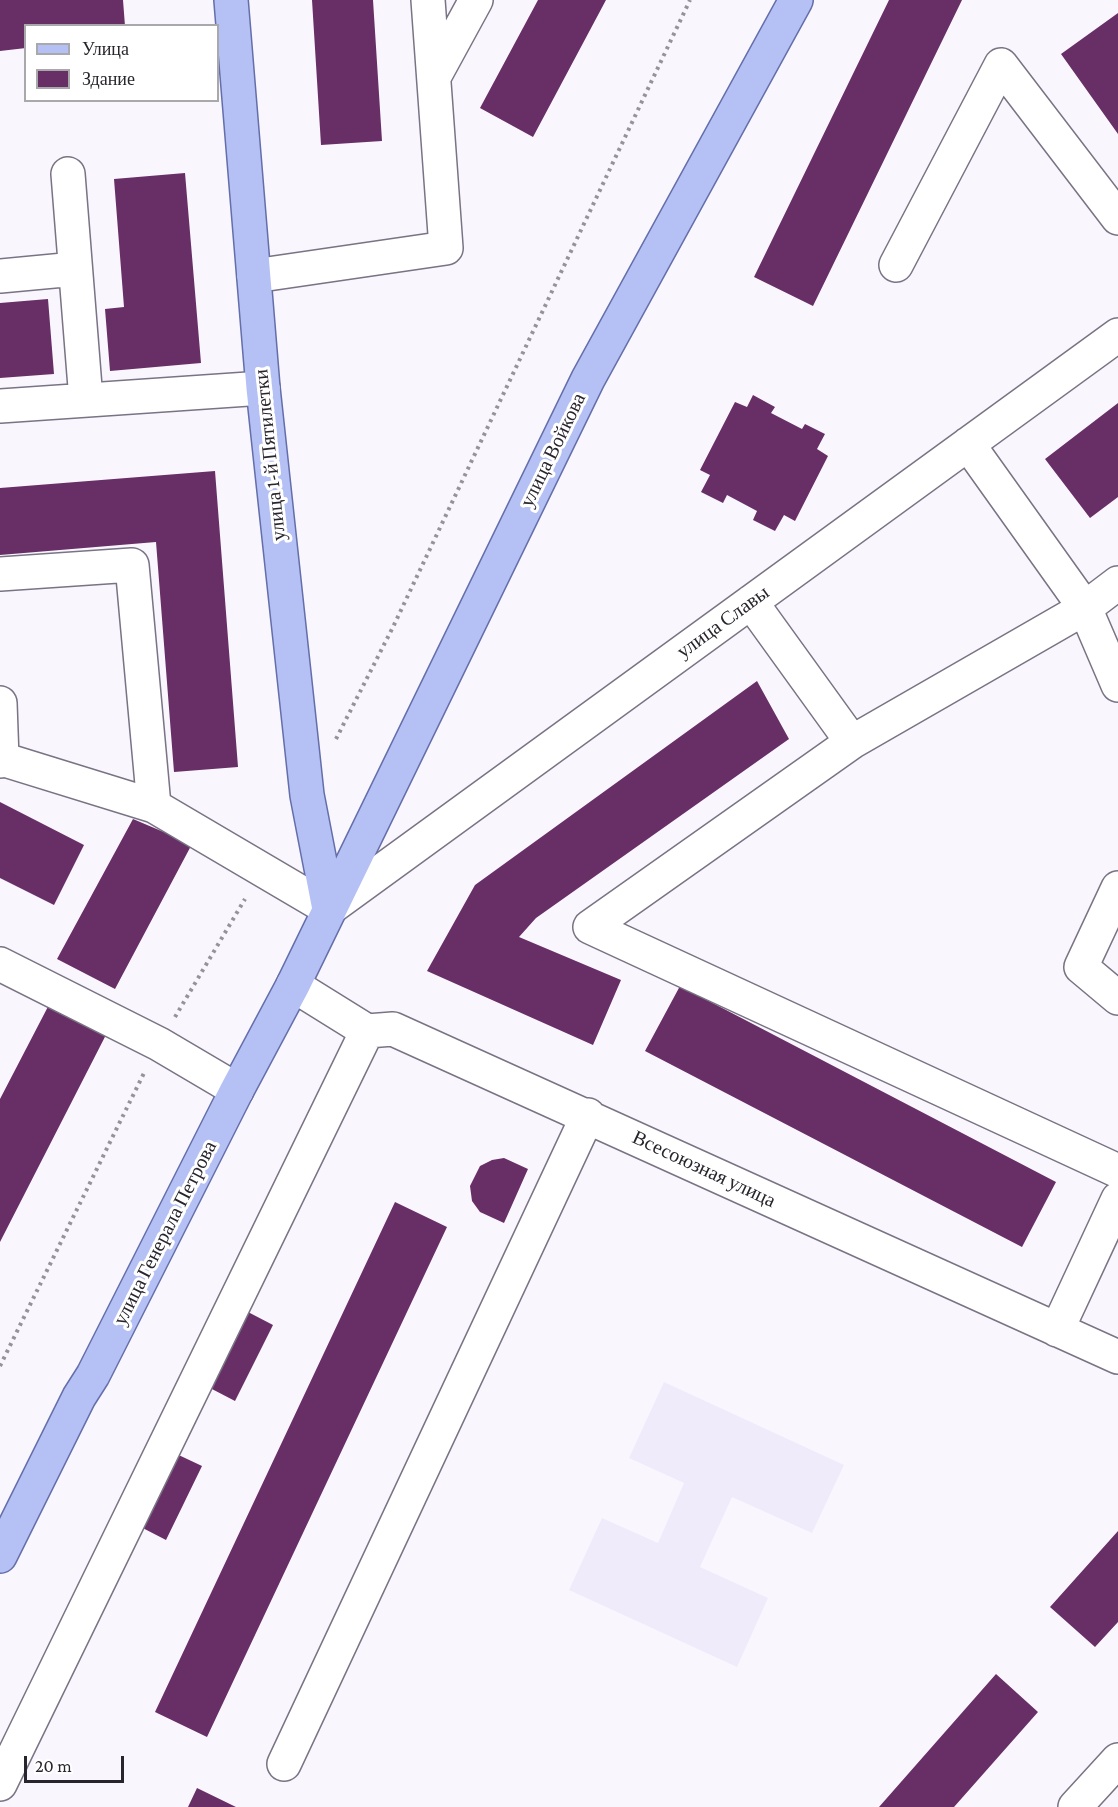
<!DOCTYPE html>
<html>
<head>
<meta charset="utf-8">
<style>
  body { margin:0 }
  #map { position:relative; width:1118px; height:1807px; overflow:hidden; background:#f9f6fe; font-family:"Crimson Pro",serif }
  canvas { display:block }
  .legend { position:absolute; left:24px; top:24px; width:195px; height:78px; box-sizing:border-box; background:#fff; border:2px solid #a9a8ab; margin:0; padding:8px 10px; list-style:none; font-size:18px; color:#28252c }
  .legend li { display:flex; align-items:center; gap:12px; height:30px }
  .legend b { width:30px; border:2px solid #a9a8ab }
  .scale { position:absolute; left:24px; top:1756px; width:100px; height:27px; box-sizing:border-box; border:3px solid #28252c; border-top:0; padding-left:8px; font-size:18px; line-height:21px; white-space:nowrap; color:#28252c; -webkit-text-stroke:4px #fff; paint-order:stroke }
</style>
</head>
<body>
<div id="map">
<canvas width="1118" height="1807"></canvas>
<ul class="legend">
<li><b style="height:8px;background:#b5c1f5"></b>Улица</li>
<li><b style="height:16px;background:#682f67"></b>Здание</li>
</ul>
<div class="scale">20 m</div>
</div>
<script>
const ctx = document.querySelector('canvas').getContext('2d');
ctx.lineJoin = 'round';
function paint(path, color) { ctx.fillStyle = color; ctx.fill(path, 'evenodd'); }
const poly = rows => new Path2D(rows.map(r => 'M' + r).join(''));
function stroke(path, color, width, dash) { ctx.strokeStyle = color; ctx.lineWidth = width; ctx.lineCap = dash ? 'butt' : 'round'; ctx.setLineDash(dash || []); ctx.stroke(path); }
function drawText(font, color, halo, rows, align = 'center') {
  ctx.font = font + ' "Crimson Pro",serif'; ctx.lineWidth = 6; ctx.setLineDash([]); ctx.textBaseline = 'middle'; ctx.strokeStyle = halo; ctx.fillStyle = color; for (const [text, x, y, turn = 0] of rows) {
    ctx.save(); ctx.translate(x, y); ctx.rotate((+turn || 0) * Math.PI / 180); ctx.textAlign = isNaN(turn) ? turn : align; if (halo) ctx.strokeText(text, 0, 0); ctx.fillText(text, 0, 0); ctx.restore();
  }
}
paint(poly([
  [664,1382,844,1465,812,1533,732,1497,700,1567,768,1598,737,1667,569,1590,602,1518,658,1543,684,1483,629,1458]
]), '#f0ebfb');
paint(poly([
  [0,0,123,0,125,26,26,26,26,48,0,51],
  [312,0,373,0,382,141,321,145],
  [538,0,606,0,533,137,480,108],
  [889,0,962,0,813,306,754,277],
  [1118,13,1118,134,1061,54],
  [185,173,201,363,110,371,105,309,124,307,114,179],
  [48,299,54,374,0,378,0,303],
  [753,395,775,407,771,413,802,429,805,424,825,434,817,449,828,456,795,521,784,515,775,531,753,520,757,511,727,495,723,503,701,492,710,475,700,470,735,402,747,407],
  [1118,403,1118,497,1090,518,1045,459],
  [215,471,238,767,174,772,156,542,0,555,0,488],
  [757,681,789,739,536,918,519,937,621,980,593,1045,427,971,475,885],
  [0,802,84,845,54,905,0,878],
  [133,819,192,844,115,989,57,959],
  [680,986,1056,1182,1022,1247,645,1051],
  [53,997,110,1027,0,1242,0,1099],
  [504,1158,528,1169,504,1223,480,1212,472,1201,470,1186,480,1166,492,1160],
  [395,1202,447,1227,207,1737,155,1712],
  [248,1312,273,1325,235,1401,210,1388],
  [168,1450,202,1466,166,1540,133,1523],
  [1118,1531,1118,1622,1095,1647,1050,1607],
  [996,1674,1038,1712,954,1807,879,1807],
  [197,1788,236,1807,188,1807]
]), '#682f67');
const minor = poly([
  [434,77,476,0],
  [68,174,86,400],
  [896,265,1001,65,1118,218],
  [0,276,75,269],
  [254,276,446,248,428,0],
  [0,406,263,388],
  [968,444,1085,608,1118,685],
  [0,574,132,565,154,806,2,759,0,761],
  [751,602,852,742,1085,608,1118,583],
  [0,703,2,759],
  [852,742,590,927,1118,1171],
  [154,806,329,909,1118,335],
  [1118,888,1081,967,1118,998],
  [0,964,159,1044,237,1090],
  [293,985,367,1031,393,1029,1118,1357],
  [1057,1330,1118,1199],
  [284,1764,588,1115],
  [0,1784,367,1031],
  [1075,1807,1118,1760]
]);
const major = poly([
  [231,0,263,388,307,795,329,909],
  [0,1556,79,1397,93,1375,237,1090,293,985,588,379,796,0]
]);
stroke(minor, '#797384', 36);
stroke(major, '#646faa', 36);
stroke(poly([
  [336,739,393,627,690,0],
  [175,1017,245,899],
  [0,1366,144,1073]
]), '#95929a', 4, [3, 4.5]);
stroke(minor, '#fff', 33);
stroke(major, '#b5c1f5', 33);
drawText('20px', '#28252c', '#fff', [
  ["улица Войкова",553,450,-64],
  ["улица 1-й Пятилетки",270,455,-96],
  ["улица Славы",723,622,-36],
  ["Всесоюзная улица",704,1169,25],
  ["улица Генерала Петрова",165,1233,-63]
]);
</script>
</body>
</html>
